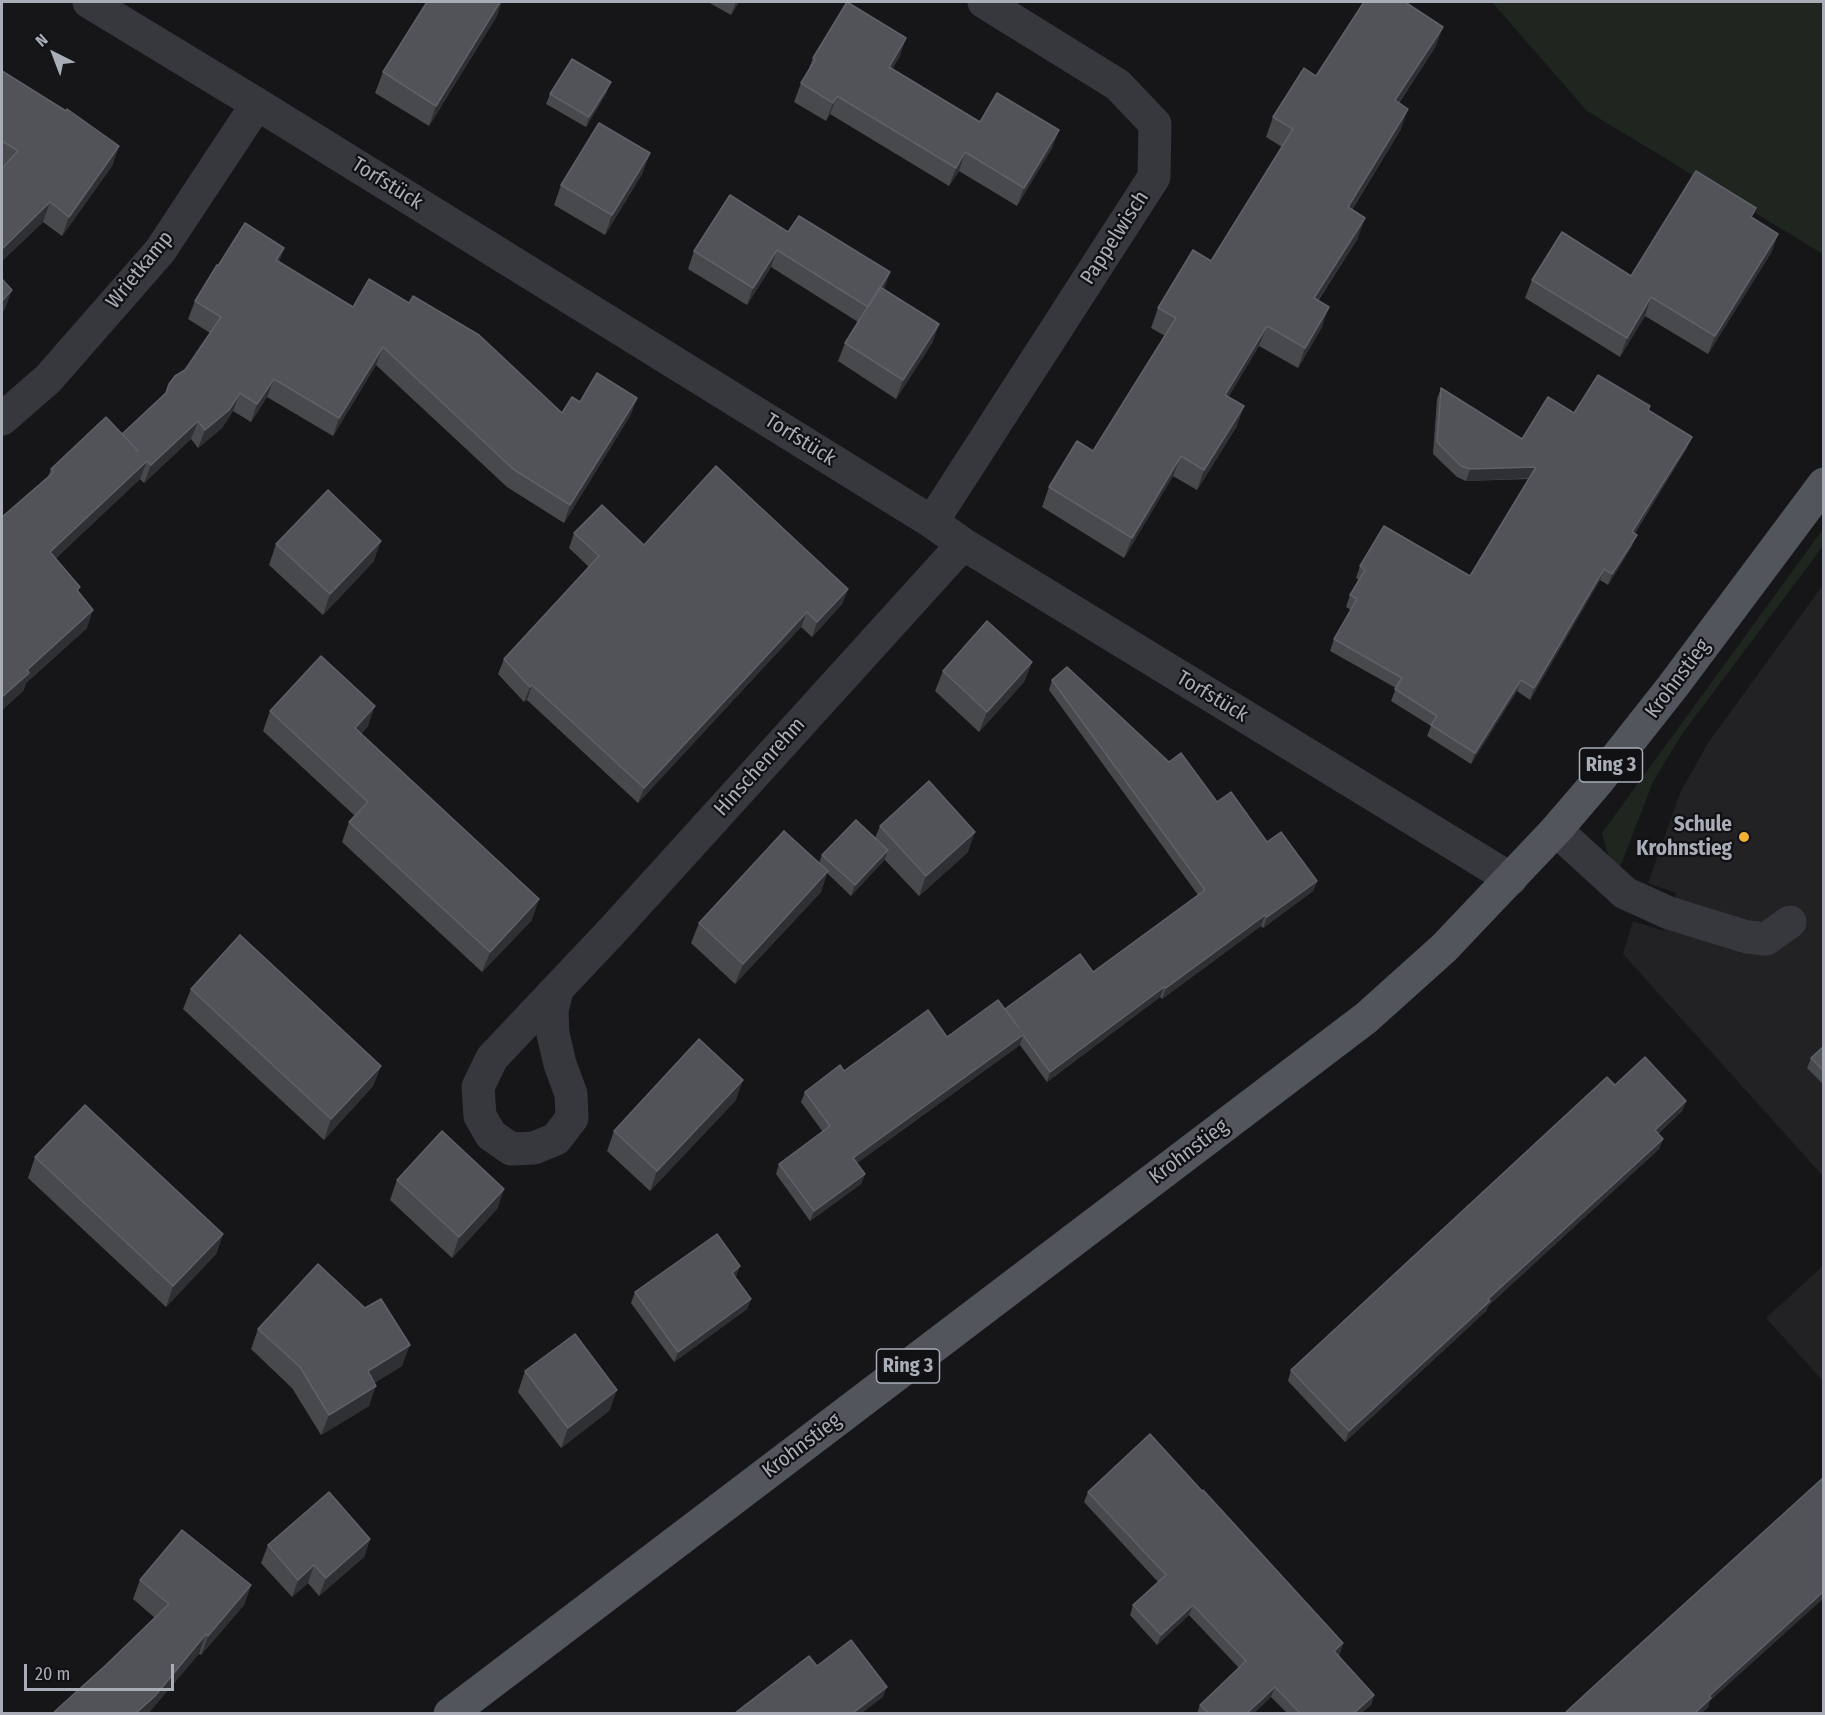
<!DOCTYPE html>
<html>
<head>
<meta charset="utf-8">
<style>
  body { margin:0 }
  #map { position:relative; width:1825px; height:1715px; overflow:hidden; background:#161618; font-family:"Fira Sans Condensed",sans-serif }
  canvas { display:block }
  .frame { position:absolute; inset:0; border:3px solid #a8adb8; pointer-events:none }
  .north { position:absolute; left:24px; top:24px; width:60px; height:60px; -webkit-text-stroke:4px #111113; paint-order:stroke; rotate:318deg; font-size:16px; font-weight:700; line-height:24px; text-align:center; color:#a8adb8 }
  .north::after { content:''; display:block; margin:auto; width:21px; height:27px; background:#a8adb8; clip-path:polygon(50% 0,100% 100%,50% 72%,0 100%) }
  .scale { position:absolute; left:24px; top:1664px; width:150px; height:27px; box-sizing:border-box; border:3px solid #a8adb8; border-top:0; padding-left:8px; font-size:18px; line-height:21px; white-space:nowrap; color:#a8adb8; -webkit-text-stroke:4px #111113; paint-order:stroke }
</style>
</head>
<body>
<div id="map">
<canvas width="1825" height="1715"></canvas>
<div class="frame"></div>
<div class="north">N</div>
<div class="scale">20 m</div>
</div>
<script>
const ctx = document.querySelector('canvas').getContext('2d');
ctx.lineJoin = 'round';
function paint(path, color) { ctx.fillStyle = color; ctx.fill(path, 'evenodd'); }
const poly = rows => new Path2D(rows.map(r => 'M' + r).join(''));
function stroke(path, color, width, dash) { ctx.strokeStyle = color; ctx.lineWidth = width; ctx.lineCap = dash ? 'butt' : 'round'; ctx.setLineDash(dash || []); ctx.stroke(path); }
function drawText(font, color, halo, rows, align = 'center') {
  ctx.font = font + ' "Fira Sans Condensed",sans-serif'; ctx.lineWidth = 4.5; ctx.setLineDash([]); ctx.textBaseline = 'middle'; ctx.strokeStyle = halo; ctx.fillStyle = color; for (const [text, x, y, turn = 0] of rows) {
    ctx.save(); ctx.translate(x, y); ctx.rotate((+turn || 0) * Math.PI / 180); ctx.textAlign = isNaN(turn) ? turn : align; if (halo) ctx.strokeText(text, 0, 0); ctx.fillText(text, 0, 0); ctx.restore();
  }
}
paint(poly([
  [1823,585,1823,1176,1623,954,1633,921,1664,931,1676,893,1648,883,1681,791,1708,743],
  [1823,1266,1823,1381,1766,1318]
]), '#222225');
paint(poly([
  [1492,2,1823,2,1823,254,1587,111],
  [1823,529,1823,546,1682,734,1653,782,1620,867,1608,855,1602,833]
]), '#1e261f');
stroke(poly([
  [89,2,257,104,932,522,963,544,1511,879],
  [2,419,48,379,160,251,257,104],
  [932,522,1154,177,1155,124,1118,85,984,2],
  [1556,830,1625,893,1669,913,1747,937,1766,939,1790,922],
  [557,990,552,1011,553,1034,560,1064,571,1094,572,1118,556,1139,534,1148,511,1149,491,1135,480,1116,478,1087,492,1058,612,931,963,544]
]), '#37383d', 33);
stroke(poly([
  [450,1714,1366,1018,1444,948,1556,830,1598,781,1673,686,1824,484]
]), '#53555c', 33);
paint(poly([
  [708,2,739,2,731,15],
  [497,16,429,126,375,93,383,72],
  [1436,46,1399,103,1401,129,1352,210,1358,238,1318,301,1322,327,1298,368,1259,346,1228,397,1237,426,1197,490,1173,476,1124,558,1042,507,1049,487,1093,451,1165,336,1151,328,1158,308,1211,261,1282,147,1266,137,1273,117,1316,76],
  [900,56,892,69,980,122,1059,130,1052,148,1017,206,959,171,949,186,830,114,826,121,794,102,801,83,808,71,813,58],
  [2,71,119,146,112,166,62,236,43,222,2,261,2,168,4,165,2,164],
  [607,92,586,127,546,104,550,94],
  [650,153,642,174,605,235,554,205,561,185],
  [1752,218,1778,234,1771,253,1708,354,1645,316,1620,357,1525,298,1532,280,1631,276],
  [788,232,884,289,939,324,932,343,896,399,838,361,845,343,858,322,771,267,747,305,688,269,694,251],
  [279,262,353,307,562,413,580,402,637,398,630,416,564,523,507,487,376,365,333,436,267,397,251,422,233,411,222,428,198,448,191,439,144,483,140,479,55,559,78,592,87,628,26,683,23,691,2,710,2,517,48,477,51,469,122,434,165,393,185,370,210,333,188,319,195,301,218,266],
  [1441,388,1522,439,1574,413,1648,411,1687,448,1635,533,1632,546,1608,585,1600,580,1530,700,1517,691,1471,764,1427,736,1431,726,1391,701,1396,688,1330,651,1334,639,1351,610,1346,607,1350,595,1359,580,1356,578,1360,566,1470,576,1529,479,1466,481,1457,477,1433,454,1437,399],
  [574,533,644,545,848,589,842,604,812,637,801,627,638,803,527,700,524,702,498,674,504,659,589,567,569,548],
  [276,544,374,561,323,615,269,565],
  [1032,662,1024,682,979,732,935,691,943,671],
  [1052,680,1169,762,1217,802,1317,881,1313,891,1263,928,1261,926,1162,999,1160,997,1047,1082,1020,1045,857,1163,865,1174,861,1184,810,1221,776,1174,779,1164,823,1132,801,1102,805,1092,844,1071,947,1037,1005,1009,1093,972,1198,895,1049,690],
  [270,711,368,726,361,734,532,920,482,972,342,842,349,822,355,816,263,731],
  [880,826,968,852,919,896,884,859,851,896,827,873,821,892,735,984,691,943,699,923,819,863,822,855,875,838],
  [191,989,381,1066,373,1086,324,1140,183,1009],
  [1824,1046,1824,1085,1807,1068,1811,1058],
  [1615,1085,1686,1101,1682,1111,1658,1134,1663,1139,1659,1149,1488,1306,1486,1311,1345,1442,1288,1381,1291,1370],
  [736,1100,650,1191,607,1151,614,1131],
  [35,1157,223,1234,216,1254,166,1307,28,1178],
  [397,1180,504,1189,497,1209,452,1258,390,1200],
  [740,1266,735,1277,751,1299,747,1309,674,1362,631,1303,635,1292],
  [258,1329,402,1366,374,1383,369,1406,321,1435,292,1388,251,1349],
  [525,1371,610,1410,561,1448,518,1392],
  [1088,1492,1340,1654,1338,1655,1374,1695,1371,1705,1361,1713,1287,1713,1271,1697,1254,1713,1197,1713,1200,1705,1239,1668,1189,1615,1157,1645,1130,1615,1133,1605,1158,1582,1084,1502],
  [370,1539,364,1557,319,1596,308,1583,292,1597,261,1563,268,1545],
  [140,1580,251,1585,244,1605,201,1655,199,1654,106,1665,155,1618,133,1599]
]), '#47494d');
paint(poly([
  [500,2,502,2,497,16,429,126,436,106],
  [736,2,739,2,731,15],
  [1443,27,1436,46,1387,120,1395,100],
  [906,38,900,56,882,85,889,67],
  [611,82,607,92,586,127,589,117],
  [837,96,830,114,826,121,833,103],
  [1408,109,1401,129,1341,227,1348,207],
  [1059,130,1052,148,1017,206,1024,188],
  [119,146,112,166,62,236,69,217],
  [965,152,959,171,949,186,956,168],
  [650,153,642,174,605,235,612,215],
  [50,202,43,222,2,261,2,249],
  [1365,218,1358,238,1306,318,1314,298],
  [1778,234,1771,253,1708,354,1715,336],
  [284,248,278,266,276,260],
  [777,250,771,267,747,305,753,288],
  [890,272,884,290,868,307],
  [12,290,5,309,2,313,2,301],
  [1651,297,1645,316,1620,357,1627,338],
  [1329,307,1322,327,1298,368,1305,348],
  [939,324,932,343,896,399,903,380],
  [1267,326,1259,346,1218,415,1225,395],
  [383,347,376,365,333,436,339,418],
  [274,379,267,397,251,422,257,404],
  [240,393,233,411,222,428,198,448,205,430],
  [637,398,630,416,564,523,570,505],
  [1244,406,1237,426,1197,490,1204,470],
  [198,421,191,439,144,483,151,465],
  [1692,437,1687,448,1628,543,1632,532],
  [1181,456,1173,476,1124,558,1132,538],
  [147,461,140,479,43,570,50,552],
  [1536,467,1532,478,1466,481,1470,469],
  [1637,535,1632,546,1608,585,1612,574],
  [381,541,374,561,323,615,330,594],
  [1604,569,1600,580,1530,700,1534,688],
  [848,589,842,604,812,637,817,622],
  [93,610,87,628,26,683,23,691,2,710,2,697,27,670],
  [807,612,801,627,638,803,644,788],
  [1032,662,1024,682,979,732,987,712],
  [1521,680,1517,691,1471,764,1475,753],
  [532,685,527,700,524,702,530,687],
  [375,706,368,726,347,748,355,728],
  [975,832,968,852,919,896,926,876],
  [888,850,884,861,851,896,855,885],
  [828,871,821,892,735,984,743,964],
  [1317,881,1313,891,1263,928,1267,917],
  [539,899,532,920,482,972,490,952],
  [1265,915,1261,926,1162,999,1166,988],
  [1164,987,1160,997,1047,1082,1050,1072],
  [1023,1035,1020,1045,850,1168,853,1158],
  [381,1066,373,1086,324,1140,331,1119],
  [743,1080,736,1100,650,1191,657,1171],
  [1686,1101,1682,1111,1651,1140,1655,1130],
  [1663,1139,1659,1149,1488,1306,1486,1311,1345,1442,1349,1431,1488,1299],
  [865,1174,861,1184,810,1221,814,1211],
  [504,1189,497,1209,452,1258,459,1237],
  [223,1234,216,1254,166,1307,173,1286],
  [740,1266,736,1277,728,1283,732,1273],
  [751,1299,747,1309,674,1362,678,1352],
  [410,1345,402,1366,360,1391,368,1371],
  [376,1386,369,1406,321,1435,329,1415],
  [617,1390,610,1410,561,1448,568,1428],
  [370,1539,364,1557,319,1596,326,1578],
  [314,1565,308,1583,292,1597,298,1580],
  [251,1585,244,1605,201,1655,208,1636],
  [1824,1591,1824,1598,1710,1701,1708,1708,1702,1713,1695,1713,1709,1696],
  [1193,1605,1189,1615,1157,1645,1161,1635],
  [206,1634,199,1654,149,1713,136,1713],
  [1343,1643,1340,1654,1330,1662,1334,1651],
  [887,1687,883,1697,862,1713,853,1713],
  [1275,1687,1271,1697,1254,1713,1247,1713],
  [1374,1695,1371,1705,1361,1713,1354,1713]
]), '#2f3033');
const building = poly([
  [427,2,500,2,436,106,383,72,427,2],
  [847,2,906,38,889,67,980,122,997,93,1059,130,1024,188,965,152,956,168,837,96,833,103,801,83,815,60,813,58,847,2],
  [1364,2,1405,2,1443,27,1395,100,1408,109,1348,207,1365,218,1314,298,1329,307,1305,348,1267,326,1225,395,1244,406,1204,470,1181,456,1132,538,1049,487,1077,441,1093,451,1176,318,1158,308,1193,250,1211,261,1293,129,1273,117,1304,68,1316,76,1364,2],
  [572,59,611,82,589,117,550,94,572,59],
  [2,71,66,111,67,109,119,146,69,217,50,202,2,249,2,168,18,151,2,141,2,71],
  [599,123,650,153,612,215,561,185,599,123],
  [1696,171,1756,208,1751,217,1778,234,1715,336,1651,297,1627,338,1532,280,1562,232,1631,276,1696,171],
  [730,195,788,232,799,216,890,272,868,307,777,250,753,288,694,251,730,195],
  [245,223,284,248,276,260,353,307,369,279,409,303,413,296,479,335,562,413,572,397,580,402,597,373,637,398,570,505,513,469,383,347,339,418,274,379,257,404,240,393,229,410,205,430,198,421,151,465,147,461,50,552,80,587,77,590,93,610,27,670,29,673,2,697,2,517,54,472,51,469,106,417,138,451,122,434,166,393,169,384,175,376,185,370,221,317,195,301,217,265,218,266,245,223],
  [2,279,12,290,2,301,2,279],
  [880,287,939,324,903,380,845,343,880,287],
  [1598,375,1650,406,1648,410,1692,437,1632,532,1637,535,1612,574,1604,569,1534,688,1521,680,1475,753,1431,725,1437,716,1395,689,1402,678,1334,639,1357,599,1350,595,1365,570,1360,566,1384,526,1470,576,1536,467,1470,469,1461,466,1437,442,1441,388,1522,439,1548,397,1574,413,1598,375],
  [716,466,848,589,817,622,807,612,644,788,532,685,530,687,504,659,599,556,574,533,602,505,644,545,716,466],
  [328,490,381,541,330,594,276,544,328,490],
  [987,621,1032,662,987,712,943,671,987,621],
  [321,656,375,706,355,728,539,899,490,952,349,822,368,802,270,711,321,656],
  [1067,667,1169,762,1181,753,1217,802,1231,792,1267,842,1281,832,1317,881,1267,917,1265,915,1166,988,1164,987,1050,1072,1023,1035,853,1158,865,1174,814,1211,779,1164,830,1126,805,1092,840,1065,844,1071,928,1010,947,1037,998,1000,1019,1028,1005,1009,1080,954,1093,972,1205,890,1052,680,1067,667],
  [929,781,975,832,926,876,880,826,929,781],
  [856,820,888,850,855,885,822,855,856,820],
  [784,831,828,871,743,964,699,923,784,831],
  [240,935,381,1066,331,1119,191,989,240,935],
  [699,1039,743,1080,657,1171,614,1131,699,1039],
  [1824,1046,1824,1071,1811,1058,1824,1046],
  [1645,1057,1686,1101,1655,1130,1663,1139,1488,1299,1490,1301,1349,1431,1291,1370,1607,1077,1615,1085,1645,1057],
  [85,1105,223,1234,173,1286,35,1157,85,1105],
  [442,1131,504,1189,459,1237,397,1180,442,1131],
  [717,1234,740,1266,732,1273,751,1299,678,1352,635,1292,717,1234],
  [318,1264,365,1308,381,1299,410,1345,368,1371,376,1386,329,1415,300,1367,258,1329,318,1264],
  [575,1334,617,1390,568,1428,525,1371,575,1334],
  [1150,1434,1202,1491,1203,1490,1343,1643,1334,1651,1374,1695,1354,1713,1300,1713,1275,1687,1247,1713,1208,1713,1200,1705,1246,1661,1193,1605,1161,1635,1133,1605,1166,1575,1088,1492,1150,1434],
  [1824,1477,1824,1591,1709,1696,1711,1698,1695,1713,1565,1713,1593,1687,1824,1477],
  [329,1492,370,1539,326,1578,314,1565,298,1580,268,1545,329,1492],
  [182,1530,251,1585,208,1636,206,1634,155,1696,136,1713,53,1713,106,1665,169,1604,140,1580,182,1530],
  [851,1640,887,1687,853,1713,735,1713,809,1656,817,1666,851,1640]
]);
paint(building, '#525359');
stroke(building, '#5f6168', 1.5);
for (const [x, y, r, color] of [
  [1744,837,6,"#f2b134"]
]) { const dot = new Path2D(); dot.arc(x, y, r, 0, 2 * Math.PI); ctx.fillStyle = color; ctx.fill(dot); stroke(dot, '#111113', 2); }
for (const [x, y, w] of [
  [1611,765,63],
  [908,1366,63]
]) { const box = new Path2D(); box.roundRect(x - w / 2, y - 17, w, 34, 4.5); ctx.fillStyle = '#111113'; ctx.fill(box); stroke(box, '#a8adb8', 1.5); }
drawText('bold 20px', '#a8adb8', null, [
  ["Ring 3",1611,765],
  ["Ring 3",908,1366]
]);
drawText('21px', '#a8adb8', '#111113', [
  ["Torfstück",387,184,32],
  ["Pappelwisch",1115,238,-57],
  ["Wrietkamp",140,270,-51],
  ["Torfstück",800,440,32],
  ["Krohnstieg",1678,679,-53],
  ["Torfstück",1212,697,31],
  ["Hinschenrehm",760,767,-48],
  ["Krohnstieg",1189,1152,-37],
  ["Krohnstieg",802,1446,-37]
]);
drawText('bold 21px', '#a8adb8', '#111113', [
  ["Schule",1732,825],
  ["Krohnstieg",1732,849]
], 'right');
</script>
</body>
</html>
